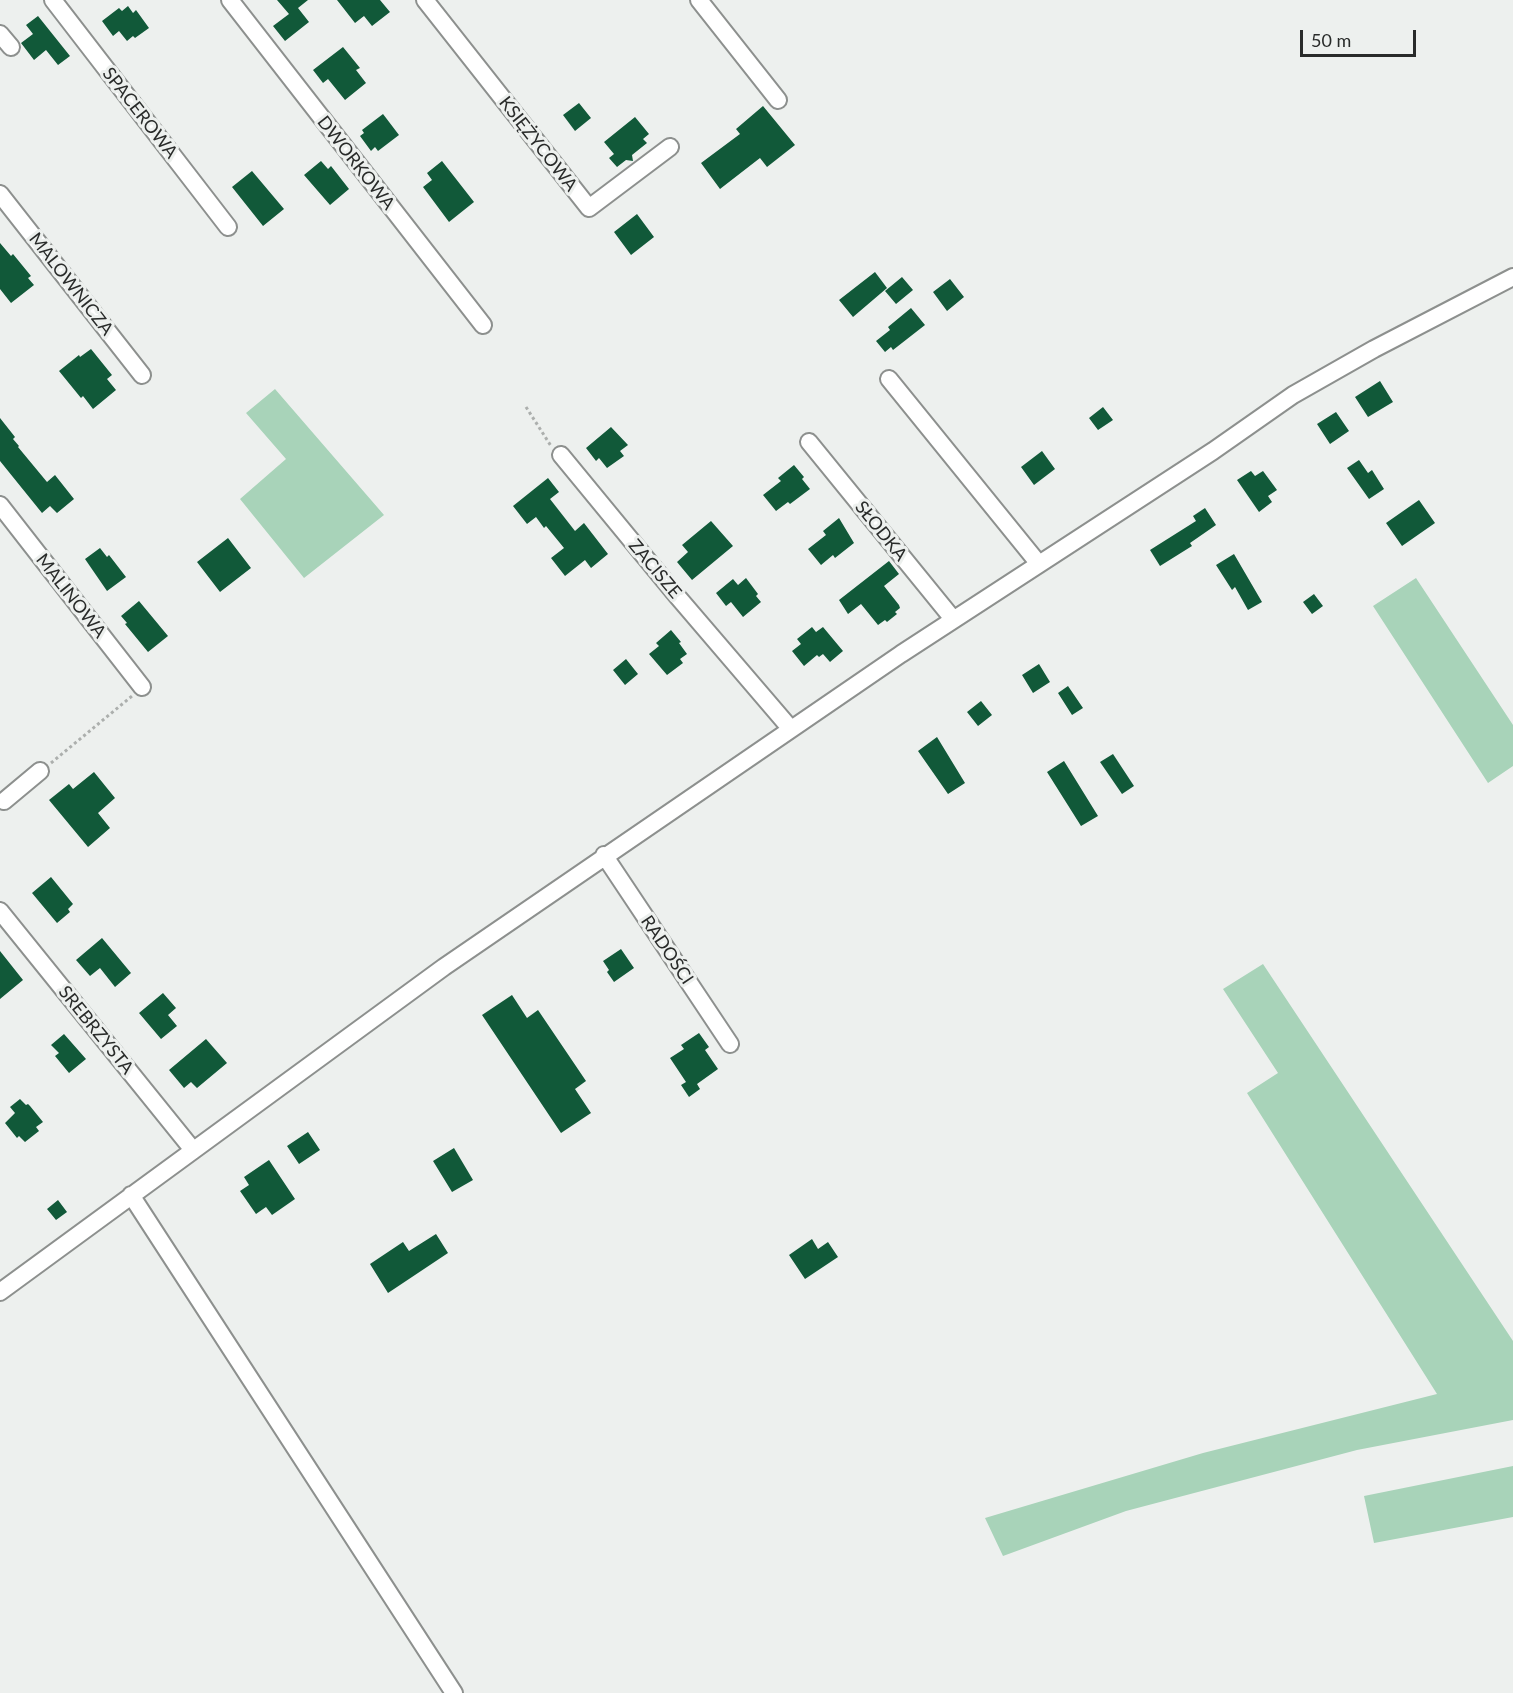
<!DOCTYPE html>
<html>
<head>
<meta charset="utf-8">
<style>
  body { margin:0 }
  #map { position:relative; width:1513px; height:1693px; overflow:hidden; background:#edf0ee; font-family:Lato,sans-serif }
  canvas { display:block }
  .scale { position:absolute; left:1300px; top:30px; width:116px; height:27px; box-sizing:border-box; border:3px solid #292b2a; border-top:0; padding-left:8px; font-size:18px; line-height:21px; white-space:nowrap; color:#292b2a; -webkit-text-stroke:4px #edf0ee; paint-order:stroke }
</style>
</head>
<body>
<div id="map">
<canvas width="1513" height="1693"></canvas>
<div class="scale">50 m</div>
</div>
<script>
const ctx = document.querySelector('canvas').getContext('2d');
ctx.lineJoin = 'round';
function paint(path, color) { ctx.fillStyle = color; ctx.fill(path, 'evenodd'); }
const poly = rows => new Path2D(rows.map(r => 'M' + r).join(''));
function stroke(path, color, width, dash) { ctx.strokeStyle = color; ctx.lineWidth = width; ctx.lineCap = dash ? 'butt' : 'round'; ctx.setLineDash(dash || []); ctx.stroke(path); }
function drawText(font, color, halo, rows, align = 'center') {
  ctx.font = font + ' Lato,sans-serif'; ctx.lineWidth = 6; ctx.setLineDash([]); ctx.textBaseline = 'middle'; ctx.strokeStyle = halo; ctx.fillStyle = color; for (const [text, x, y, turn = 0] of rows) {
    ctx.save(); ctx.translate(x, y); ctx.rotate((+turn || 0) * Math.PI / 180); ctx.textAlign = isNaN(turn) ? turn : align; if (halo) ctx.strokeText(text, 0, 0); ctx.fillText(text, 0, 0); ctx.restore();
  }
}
paint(poly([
  [275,389,384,515,304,578,240,499,286,459,246,413],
  [1416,578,1513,725,1513,766,1488,783,1373,606],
  [1263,964,1513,1341,1513,1420,1357,1450,1126,1511,1003,1556,985,1518,1203,1453,1437,1394,1247,1093,1278,1073,1223,989],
  [1513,1466,1513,1517,1374,1543,1364,1496]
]), '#a8d3b9');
paint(poly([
  [277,0,308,0,298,8,309,22,285,41,273,26,289,14],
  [337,0,380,0,390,12,372,26,364,16,355,23],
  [128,6,133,13,136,10,149,28,135,38,133,36,127,41,119,31,113,36,102,21,119,8,122,11],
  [38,16,70,56,58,65,46,50,34,60,21,43,33,34,26,25],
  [343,47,360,68,356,70,366,83,345,100,328,79,323,83,313,70],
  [579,103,591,118,575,131,563,115],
  [763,106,795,145,767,167,760,158,720,189,701,163,740,134,736,129],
  [383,114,399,135,378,151,375,147,371,151,360,136,364,133,362,130],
  [635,117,649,134,643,139,647,143,632,155,633,161,626,160,617,167,609,158,614,154,604,142],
  [321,161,328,169,331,166,349,189,330,205,304,175],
  [442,161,474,202,449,222,423,187,432,180,427,173],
  [252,171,284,209,263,226,232,187],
  [637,214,654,237,631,255,614,232],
  [0,243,11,256,13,254,31,276,28,278,34,285,11,303,0,289],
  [875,272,887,288,853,317,839,300],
  [902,277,913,290,896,304,885,291],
  [950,279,964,297,947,311,933,292],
  [911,308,925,325,893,350,891,347,885,352,876,341,890,330,888,327],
  [91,349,112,375,107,379,116,390,93,409,83,396,81,398,59,371,79,355,80,357],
  [1380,381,1393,402,1368,417,1355,397],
  [1103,407,1113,420,1098,430,1089,418],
  [1336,412,1349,431,1330,444,1317,424],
  [0,418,15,437,13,439,19,446,18,447,47,482,55,475,74,499,57,513,50,506,42,513,0,461],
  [611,427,628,445,620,451,624,456,607,468,599,458,596,461,586,448],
  [1042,451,1055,469,1034,485,1021,467],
  [1359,460,1368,473,1372,470,1384,489,1369,499,1347,468],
  [794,465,804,477,802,479,810,489,790,504,788,502,776,511,763,495,781,481,778,478],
  [1251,471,1255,476,1263,471,1277,490,1268,496,1272,502,1259,512,1237,480],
  [548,478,559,492,550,499,575,531,584,523,608,554,591,568,585,560,565,576,551,558,564,548,546,526,544,528,536,517,527,524,513,506],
  [1419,500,1435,523,1402,546,1386,523],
  [1205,508,1216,525,1190,543,1192,546,1160,566,1150,550,1196,521,1193,516],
  [839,518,854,543,835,558,833,555,821,565,808,549,826,535,823,531],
  [711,521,733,546,692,580,677,562,688,552,682,545],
  [228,538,251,568,220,592,197,562],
  [100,548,107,557,109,555,126,577,107,591,85,559],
  [1234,554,1262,602,1248,610,1235,587,1232,590,1216,565],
  [889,561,899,574,884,586,899,605,900,608,895,612,897,614,887,622,885,620,878,625,861,604,848,614,839,600],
  [746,578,758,594,756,596,761,602,743,617,731,602,726,606,716,593,733,579,738,585],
  [1314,594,1323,606,1312,614,1303,602],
  [139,601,168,636,148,652,125,624,127,623,121,616],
  [812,627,816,632,823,627,843,651,830,662,823,654,819,657,817,655,804,666,792,651,801,644,797,639],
  [671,630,681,642,679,643,687,654,680,659,683,663,667,675,649,654,659,646,656,643],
  [626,659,638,674,625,685,613,670],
  [1039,664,1050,682,1033,693,1022,675],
  [1068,686,1083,708,1072,715,1058,693],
  [981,701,992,715,978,726,967,712],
  [937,737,965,783,948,794,918,751],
  [1113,754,1134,786,1122,794,1100,762],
  [1064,761,1098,816,1081,826,1047,772],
  [94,772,115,798,98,813,110,828,88,847,49,800,69,784,73,789],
  [51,877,73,904,68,909,70,912,57,923,32,893],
  [102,938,131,973,115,987,100,968,90,976,76,960],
  [621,949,634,968,614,982,607,972,609,970,603,961],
  [0,951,23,980,0,999],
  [163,993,176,1008,168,1015,177,1026,161,1039,139,1013],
  [512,995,527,1018,538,1010,586,1081,575,1089,591,1113,561,1133,482,1015],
  [699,1033,709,1047,705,1050,718,1069,697,1084,700,1089,689,1097,681,1085,686,1082,670,1058,684,1049,681,1045],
  [64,1034,86,1059,69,1073,55,1056,59,1053,51,1045],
  [206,1039,227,1063,197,1088,191,1082,184,1088,169,1070],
  [20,1099,26,1105,28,1104,30,1106,43,1122,36,1127,39,1131,25,1142,19,1136,17,1138,5,1123,15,1113,10,1107],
  [308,1132,320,1150,299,1164,287,1146],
  [454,1148,473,1180,452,1192,433,1161],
  [269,1160,295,1199,272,1215,266,1207,256,1214,240,1191,249,1185,244,1177],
  [58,1200,67,1212,56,1220,47,1209],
  [436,1234,448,1253,388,1293,370,1264,403,1242,409,1251],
  [812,1239,818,1249,828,1242,838,1257,805,1279,789,1255]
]), '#115939');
const minor = poly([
  [53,0,228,227],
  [230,0,483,325],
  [425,0,589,208,670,147],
  [699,0,778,100],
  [0,34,11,47],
  [0,194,142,375],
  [889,379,1039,564],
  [809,442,953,619],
  [561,455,677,596,790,728],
  [0,505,142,687],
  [4,801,40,771],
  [604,855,730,1044],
  [0,911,193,1150],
  [131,1195,454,1693],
  [0,1292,444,967,901,654,1213,451,1293,395,1374,349,1513,277]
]);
stroke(minor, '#8d908e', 20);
stroke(poly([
  [526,407,551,446],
  [51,763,132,696]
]), '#acafad', 3, [3, 3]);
stroke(minor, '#fff', 16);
drawText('18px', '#292b2a', '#edf0ee', [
  ["SPACEROWA",140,113,52],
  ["KSIĘŻYCOWA",538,144,52],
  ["DWORKOWA",356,163,52],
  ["MALOWNICZA",71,284,52],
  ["SŁODKA",881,531,51],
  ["ZACISZE",655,569,50],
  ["MALINOWA",71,596,52],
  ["RADOŚCI",667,950,56],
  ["SREBRZYSTA",96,1030,51]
]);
</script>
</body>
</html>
